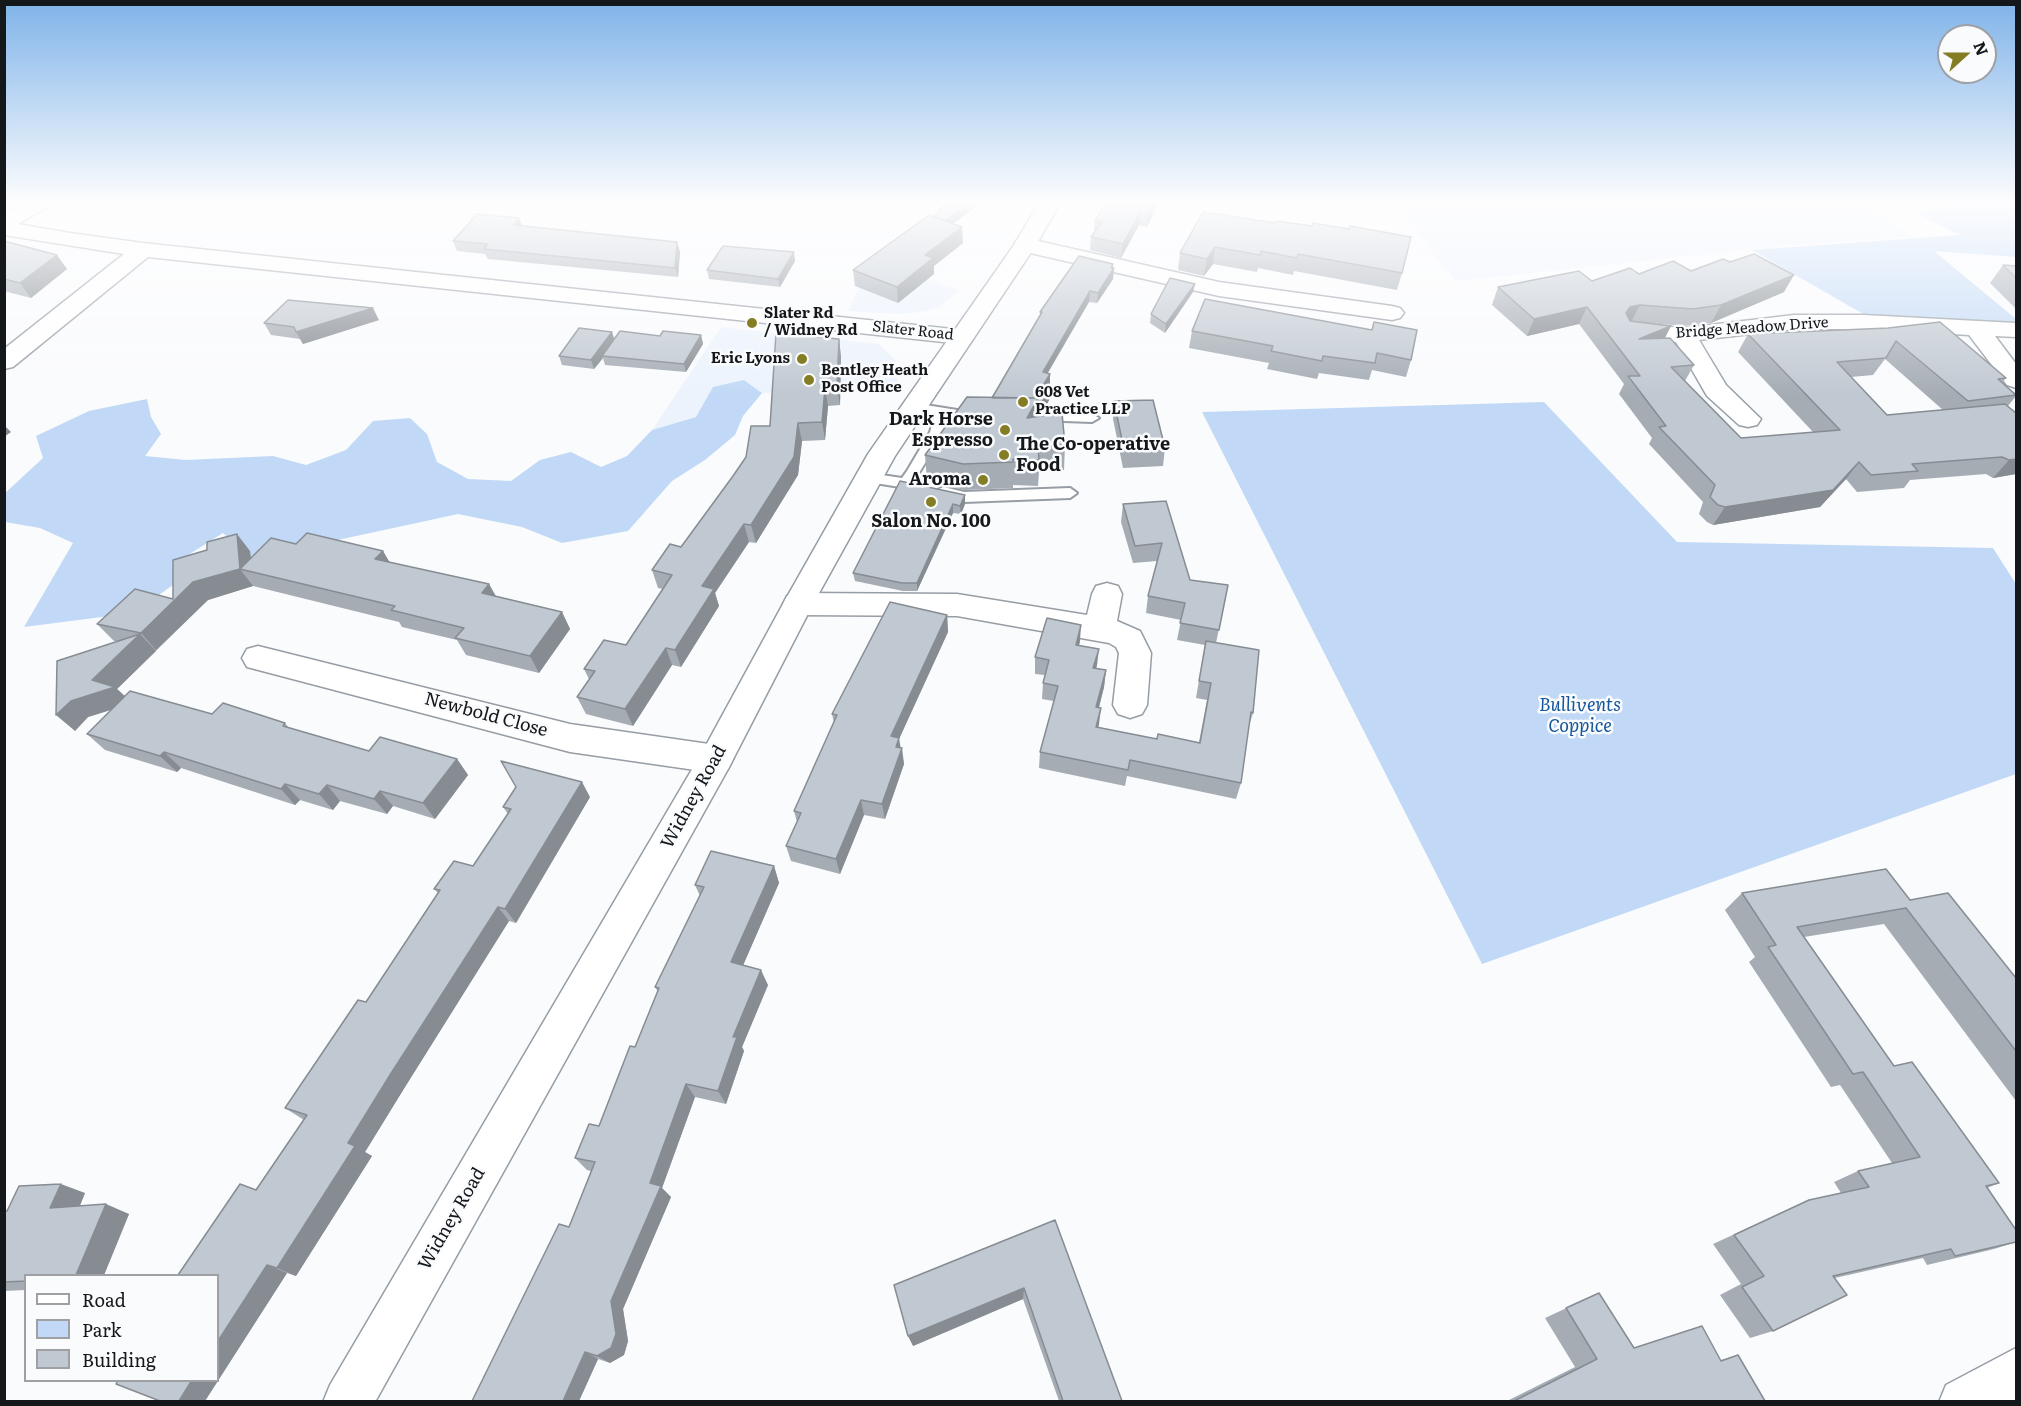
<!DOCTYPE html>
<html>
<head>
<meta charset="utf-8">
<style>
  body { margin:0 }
  #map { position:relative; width:2021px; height:1406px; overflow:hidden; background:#fafbfd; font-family:Literata,serif }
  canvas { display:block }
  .frame { position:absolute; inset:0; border:6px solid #15181b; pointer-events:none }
  .legend { position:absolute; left:24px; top:1274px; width:195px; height:108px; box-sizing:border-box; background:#fafbfd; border:2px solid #9ea0a3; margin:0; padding:8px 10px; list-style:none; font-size:18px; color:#15181b }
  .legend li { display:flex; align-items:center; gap:12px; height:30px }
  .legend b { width:30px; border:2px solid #9ea0a3 }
  .north { position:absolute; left:1937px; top:24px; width:60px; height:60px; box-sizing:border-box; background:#fafbfd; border:2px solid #9ea0a3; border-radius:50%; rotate:69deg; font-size:16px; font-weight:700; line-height:24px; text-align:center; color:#15181b }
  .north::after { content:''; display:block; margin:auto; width:21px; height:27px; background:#857d23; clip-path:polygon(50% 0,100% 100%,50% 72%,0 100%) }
</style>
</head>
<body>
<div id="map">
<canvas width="2021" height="1406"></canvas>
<div class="frame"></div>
<ul class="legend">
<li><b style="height:8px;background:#fff"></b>Road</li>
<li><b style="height:16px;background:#c1d9f6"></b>Park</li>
<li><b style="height:16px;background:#c0c8d1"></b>Building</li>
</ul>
<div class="north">N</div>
</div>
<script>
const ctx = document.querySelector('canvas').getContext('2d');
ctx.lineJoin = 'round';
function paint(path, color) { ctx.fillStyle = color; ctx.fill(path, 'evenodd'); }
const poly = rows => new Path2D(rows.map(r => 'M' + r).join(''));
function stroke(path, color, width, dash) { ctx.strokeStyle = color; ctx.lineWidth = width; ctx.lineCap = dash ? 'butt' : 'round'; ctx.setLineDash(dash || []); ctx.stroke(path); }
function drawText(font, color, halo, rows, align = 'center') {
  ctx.font = font + ' Literata,serif'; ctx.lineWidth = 5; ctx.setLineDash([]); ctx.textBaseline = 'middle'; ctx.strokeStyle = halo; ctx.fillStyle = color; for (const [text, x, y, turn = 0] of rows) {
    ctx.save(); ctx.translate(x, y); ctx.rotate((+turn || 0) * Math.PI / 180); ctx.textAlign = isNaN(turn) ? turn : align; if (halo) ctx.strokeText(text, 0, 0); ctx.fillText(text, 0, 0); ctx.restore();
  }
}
paint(poly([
  [1393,200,1855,200,1914,237,1793,245,1455,281],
  [871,259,959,290,939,308,925,311,901,314,848,311],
  [721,327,879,344,896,361,898,386,762,393,744,380,696,417,652,430]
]), '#ecf3fd');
paint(poly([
  [1960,200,2016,200,2016,257,1934,251,2016,319,2016,324,1865,315,1752,250,1960,235,1916,213],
  [744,380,762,393,743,416,735,435,705,460,672,481,628,531,562,543,522,527,458,514,250,559,223,533,188,555,186,576,133,613,24,627,73,543,40,528,5,522,4,494,43,458,36,436,89,411,147,399,151,417,161,434,145,456,186,460,273,456,306,465,346,450,373,421,410,418,427,434,437,462,468,479,511,481,540,460,571,452,601,467,627,456,652,430,696,417,713,387],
  [1544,402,1677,542,1993,548,2016,584,2016,774,1482,964,1202,412]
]), '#c1d9f6');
const lane = poly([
  [913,403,976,413,983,417,976,421,947,417,944,432,911,486,906,488,863,481,861,478,863,475,868,473,902,478,907,471,930,432,935,415,908,410,906,407,913,403],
  [1041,413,1092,414,1099,418,1092,422,1036,420,1034,417,1036,414,1041,413],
  [944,487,964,492,1070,488,1077,493,1070,498,964,502,939,495,937,492,939,489,944,487]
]);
const street = poly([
  [30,200,56,200,52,204,18,224,70,233,143,243,962,330,971,332,974,337,971,342,962,344,148,257,13,367,4,369,4,349,124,254,4,235,4,214,30,200],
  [1025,238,1219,282,1392,306,1400,308,1404,313,1400,318,1392,320,1219,296,1017,250,1014,245,1017,240,1025,238],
  [1794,315,1864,315,2016,323,2016,337,1995,336,2016,364,2016,388,2007,385,1969,335,1864,329,1794,329,1699,340,1726,385,1761,419,1757,425,1748,427,1739,425,1707,396,1676,342,1631,338,1622,336,1619,331,1622,326,1631,324,1684,328,1794,315],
  [1107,583,1118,586,1122,594,1117,621,1140,631,1151,653,1147,705,1142,714,1130,718,1118,714,1113,705,1119,653,1116,647,1109,643,957,616,798,615,787,612,783,604,787,596,798,593,957,594,1087,615,1092,594,1096,586,1107,583],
  [258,646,570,724,716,745,728,749,733,759,728,769,716,773,570,752,247,667,242,658,247,649,258,646]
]);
const secondary = poly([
  [1041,200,1062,200,1036,245,895,456,813,604,728,769,375,1402,323,1402,330,1385,704,749,783,604,868,454,1014,245,1041,200],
  [2016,1348,2016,1399,2012,1402,1939,1402,1946,1385,2016,1348]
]);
stroke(lane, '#969da5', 4);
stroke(street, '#969da5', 3);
stroke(secondary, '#969da5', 3);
paint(lane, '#fff');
paint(street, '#fff');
paint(secondary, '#fff');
paint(poly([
  [948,200,985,200,953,224,963,243,934,266,934,274,898,303,855,286,853,270,934,217],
  [1107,200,1160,200,1147,227,1139,225,1121,258,1090,250,1091,237,1094,232,1095,221],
  [1203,212,1402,273,1397,290,1294,271,1293,275,1258,268,1257,272,1213,264,1204,276,1178,270,1180,253],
  [522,226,677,242,680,252,678,277,488,259,485,254,457,251,453,241],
  [4,241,67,269,31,298,4,291],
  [795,261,780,287,709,279,707,270],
  [2003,265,2016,266,2016,309,1990,283],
  [1113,268,1114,268,1113,279,1097,303,1089,302,1048,373,1050,384,1049,385,1051,386,1051,396,1043,412,1037,412,1037,416,1065,445,1064,470,1039,472,1038,486,1013,485,1013,488,964,490,927,481,925,455,992,398,1040,316,1040,312],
  [1639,274,1784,292,1711,323,1684,326,1647,323,1671,326,1665,338,1694,365,1685,381,1741,438,1813,432,1738,352,1748,334,1888,328,2006,378,2002,383,2016,394,2016,396,2008,406,2016,413,2016,474,1993,478,1986,474,1910,480,1904,488,1857,492,1846,479,1820,507,1713,525,1707,522,1699,514,1703,502,1649,444,1652,438,1619,394,1624,384,1579,324,1527,336,1492,305,1498,287,1592,281],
  [1885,359,1943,410,1887,415,1851,377,1873,375],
  [1193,292,1165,333,1150,323,1151,314],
  [1205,299,1411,360,1406,377,1372,370,1369,380,1319,373,1317,379,1267,369,1269,363,1189,348,1192,331],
  [379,320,303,344,300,339,271,335,264,323],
  [701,335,703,344,686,372,605,365,603,358,594,369,562,365,559,356,614,339,660,336],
  [839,339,841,357,840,405,828,406,825,440,802,441,798,475,756,543,749,542,715,593,719,606,681,667,672,665,633,726,586,714,577,697,589,679,584,669,626,645,663,589,658,588,652,570,681,547,770,426],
  [1114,401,1165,448,1163,466,1123,468,1113,419],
  [965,495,965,504,961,514,953,513,917,591,903,591,855,581,853,573],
  [1166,501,1190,580,1228,585,1216,643,1253,713,1248,729,1241,783,1236,799,1127,776,1125,786,1039,768,1040,752,1054,701,1042,699,1043,683,1045,675,1035,674,1035,657,1080,641,1079,645,1097,665,1096,668,1106,670,1104,687,1099,707,1099,724,1098,728,1157,739,1199,742,1207,700,1196,698,1205,645,1177,640,1181,620,1146,613,1148,596,1157,561,1133,563,1121,522,1123,504],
  [296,544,383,551,389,562,489,584,496,596,562,612,570,629,539,673,466,655,457,640,402,627,399,622,253,586,208,600,117,689,125,696,212,714,285,723,289,728,369,751,457,759,468,775,435,819,393,806,387,814,340,801,333,810,300,800,295,805,181,768,177,772,105,750,87,734,111,710,88,717,75,731,117,641,114,641,97,624,173,599,250,551,251,558],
  [947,615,948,632,899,739,904,764,885,819,864,815,840,874,791,861,786,846,797,822,794,811,834,723,832,714],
  [590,797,516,923,509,921,405,1087,365,1152,372,1156,296,1276,287,1273,205,1401,256,1190,304,1120,285,1108,366,1002,438,893,434,889,473,866,508,814,503,807],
  [774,866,779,883,743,965,768,985,742,1047,744,1051,726,1104,695,1097,662,1188,671,1197,623,1309,628,1341,624,1355,610,1363,598,1359,579,1401,569,1227,591,1171,587,1170,575,1158,599,1126,635,1047,658,992,655,987,700,896,695,885],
  [1742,893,1910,900,2016,978,2016,1101,1884,924,1804,937,1894,1066,1999,1183,1987,1188,2016,1230,2016,1242,1994,1249,1927,1265,1923,1258,1835,1278,1773,1331,1750,1338,1720,1295,1741,1284,1713,1244,1809,1200,1841,1193,1834,1182,1858,1171,1892,1163,1840,1085,1831,1087,1749,962,1755,957,1725,910],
  [85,1193,80,1206,129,1214,104,1275,26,1275,26,1290,4,1291,4,1211],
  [1055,1220,1122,1401,1059,1401,1023,1299,913,1346],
  [1599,1293,1634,1348,1721,1360,1738,1355,1765,1401,1507,1401,1575,1367,1545,1318]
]), '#a5acb4');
paint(poly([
  [974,200,985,200,940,233,940,225],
  [1155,200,1160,200,1147,227,1148,214],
  [1140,212,1139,225,1121,258,1123,244],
  [519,218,523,228,514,225],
  [962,227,963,243,934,266,934,274,898,303,897,287,925,255],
  [677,242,680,252,678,277,675,268],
  [1215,247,1213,264,1204,276,1207,259],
  [794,252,795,261,780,287,778,279],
  [57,255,67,269,31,298,20,283],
  [1113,264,1113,271,1114,268,1113,279,1097,303,1098,293],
  [1794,275,1784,292,1711,323,1721,305],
  [1195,284,1193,292,1165,333,1166,324],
  [1090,291,1089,302,1042,382,1043,372],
  [1640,305,1631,322,1617,330,1626,313,1630,307],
  [1587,307,1579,324,1527,336,1534,319],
  [373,308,379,320,303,344,296,332],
  [1671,326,1662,343,1639,339],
  [612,332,615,341,602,356,603,358,594,369,591,360],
  [701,335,703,344,686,372,684,364],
  [839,339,841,357,840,405,837,387],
  [1050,374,1050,384,1043,395,1044,384],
  [1051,386,1051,396,1043,412,1043,401],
  [825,388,828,406,825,440,822,422],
  [1038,398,1037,424,1027,418],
  [798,423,802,441,798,475,756,543,751,525],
  [4,425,11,432,4,437],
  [2016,459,2016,474,1993,478,2009,460],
  [1859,462,1846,479,1820,507,1713,525,1725,507],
  [965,495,965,504,961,514,960,506],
  [953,504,953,513,917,591,917,583],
  [744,524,749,542,715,593,719,606,681,667,675,650,702,586],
  [237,534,250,551,252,572,240,569],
  [383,551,393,568,375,559],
  [240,569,253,586,208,600,156,650,141,633,193,582],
  [489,584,498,601,482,593],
  [562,612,570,629,539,673,530,656],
  [947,615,948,632,899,739,901,751,902,748,904,764,885,819,882,804,891,736],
  [1081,625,1080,641,1075,661,1076,645],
  [140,634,156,651,117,689,132,703,88,717,75,731,56,715],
  [666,648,672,665,633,726,625,709],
  [1099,649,1097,665,1092,684,1093,668],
  [1106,670,1104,687,1095,723,1096,707],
  [1101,708,1099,724,1094,743,1096,727],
  [164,752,181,768,177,772,160,756],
  [457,759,468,775,435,819,423,803],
  [582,782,590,797,516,923,505,909],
  [285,784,300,800,295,805,281,789],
  [327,785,340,801,333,810,319,794],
  [380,791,393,806,387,814,374,799],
  [861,800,864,815,840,874,836,859],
  [774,866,779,883,738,977,731,962],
  [498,907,509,921,405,1087,365,1152,372,1156,296,1276,277,1268,348,1143,390,1075],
  [761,970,768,985,742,1047,744,1051,726,1104,718,1091,733,1037],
  [686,1084,695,1097,662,1188,671,1197,623,1309,628,1341,624,1355,610,1363,597,1356,611,1301,650,1183],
  [61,1184,85,1193,75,1217,50,1208],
  [106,1204,129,1214,104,1275,76,1275],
  [267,1265,287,1273,205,1401,179,1401,192,1380,218,1380,218,1341],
  [1024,1288,1023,1299,913,1346,908,1336],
  [585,1352,598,1359,579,1401,563,1401]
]), '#868c92');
const building = poly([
  [948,200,974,200,945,221,934,217,948,200],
  [1107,200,1155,200,1148,214,1140,212,1123,244,1091,237,1102,222,1095,221,1107,200],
  [1203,212,1276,223,1277,221,1312,226,1313,223,1349,229,1350,226,1411,237,1402,273,1298,254,1297,258,1261,251,1260,255,1215,247,1207,259,1180,253,1203,212],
  [477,214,519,218,514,225,677,242,675,268,484,249,488,244,453,241,477,214],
  [929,215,962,227,925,255,933,258,897,287,853,270,929,215],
  [4,241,57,255,20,283,4,279,4,241],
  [723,246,794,252,778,279,707,270,723,246],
  [1754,254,1794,275,1721,305,1693,309,1640,305,1630,307,1626,313,1630,321,1671,326,1639,339,1670,338,1694,365,1671,367,1741,438,1840,430,1748,334,1888,328,1940,322,2006,378,1998,379,2016,395,1968,401,1896,341,1886,358,1837,362,1887,415,2005,404,2016,413,2016,459,2009,460,2002,457,1912,464,1918,471,1871,475,1859,462,1833,490,1725,507,1718,505,1710,497,1715,485,1659,427,1666,426,1628,376,1640,376,1587,307,1534,319,1498,287,1579,271,1592,281,1630,268,1639,274,1673,261,1691,271,1723,259,1730,262,1754,254],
  [1079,256,1113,264,1111,268,1114,268,1098,293,1090,291,1043,372,1050,374,1044,384,1051,386,1043,401,1038,401,1038,398,992,398,1042,312,1040,312,1079,256],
  [2003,265,2016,266,2016,278,2003,265],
  [1170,278,1195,284,1166,324,1151,314,1170,278],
  [1205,299,1372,330,1374,322,1417,330,1411,360,1377,353,1375,363,1323,356,1322,361,1271,351,1273,346,1192,331,1205,299],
  [288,300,373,308,296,332,294,327,264,323,288,300],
  [579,328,612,332,591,360,559,356,579,328],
  [620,331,660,336,663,331,701,335,684,364,602,356,620,331],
  [776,333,839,339,837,387,825,388,822,422,798,423,794,457,751,525,744,524,702,586,714,589,675,650,666,648,625,709,577,697,595,671,584,669,604,640,626,645,672,575,652,570,670,544,681,547,733,476,746,457,751,426,770,426,776,333],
  [967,397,1038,398,1027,418,1062,413,1065,445,1038,446,1039,460,1013,459,1013,462,963,464,925,455,967,397],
  [1153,400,1165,448,1124,450,1114,401,1153,400],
  [900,481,965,495,960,506,953,504,917,583,902,583,853,573,900,481],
  [1166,501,1190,580,1228,585,1219,630,1180,623,1185,603,1148,596,1162,543,1135,546,1123,504,1166,501],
  [307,533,383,551,375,559,489,584,482,593,562,612,530,656,455,638,464,628,391,610,395,606,240,569,271,538,296,544,307,533],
  [237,534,240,569,193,582,141,633,97,624,135,589,173,599,173,560,207,550,207,542,237,534],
  [890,602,947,615,891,736,899,738,896,747,902,748,882,804,861,800,836,859,786,846,801,813,794,811,837,715,832,714,890,602],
  [1047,618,1081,625,1076,645,1099,649,1093,668,1106,670,1096,707,1101,708,1096,727,1157,739,1158,734,1200,743,1211,683,1199,681,1206,641,1259,650,1253,713,1251,712,1241,783,1130,760,1128,770,1040,752,1058,686,1043,683,1049,660,1035,657,1047,618],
  [140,634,92,680,115,687,71,701,56,715,57,661,140,634],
  [130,691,212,714,223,703,285,723,283,726,369,751,380,737,457,759,423,803,380,791,374,799,327,785,319,794,285,784,281,789,164,752,160,756,87,734,130,691],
  [501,761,582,782,505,909,498,907,390,1075,348,1143,355,1146,277,1268,267,1265,218,1341,218,1275,178,1275,240,1184,256,1190,307,1115,285,1108,358,1000,366,1002,440,890,434,889,454,861,473,866,511,809,503,807,516,787,501,761],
  [711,851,774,866,731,962,761,970,733,1037,737,1037,718,1091,686,1084,650,1183,661,1186,611,1301,616,1334,611,1348,597,1356,585,1352,563,1401,472,1401,559,1224,569,1227,595,1162,575,1158,589,1124,599,1126,630,1046,635,1047,659,988,655,987,704,887,695,885,711,851],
  [1886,869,1910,900,1948,893,2016,978,2016,1051,1906,908,1797,927,1894,1066,1912,1062,1999,1183,1986,1186,2016,1230,2016,1242,1955,1256,1951,1249,1833,1276,1847,1295,1773,1331,1742,1287,1764,1276,1734,1235,1809,1200,1869,1187,1858,1171,1920,1157,1863,1072,1853,1074,1768,947,1776,945,1742,893,1886,869],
  [61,1184,50,1208,106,1204,76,1275,26,1275,26,1281,4,1282,4,1211,7,1211,19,1186,61,1184],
  [1055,1220,1122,1401,1063,1401,1024,1288,908,1336,894,1285,1055,1220],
  [1599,1293,1634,1348,1702,1326,1721,1361,1738,1355,1765,1401,1514,1401,1597,1359,1566,1308,1599,1293],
  [118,1380,192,1380,179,1401,160,1401,116,1384,118,1380]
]);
paint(building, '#c0c8d1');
stroke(building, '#868c92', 1.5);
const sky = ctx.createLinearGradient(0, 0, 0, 396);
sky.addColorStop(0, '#7fb3e9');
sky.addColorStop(0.51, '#fdfdfe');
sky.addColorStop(1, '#fdfdfe00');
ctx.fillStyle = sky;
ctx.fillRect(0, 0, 2021, 396);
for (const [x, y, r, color] of [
  [752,323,6,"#857d23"],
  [802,359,6,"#857d23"],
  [809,380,6,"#857d23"],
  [1023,402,6,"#857d23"],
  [1005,430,6,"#857d23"],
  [1004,455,6,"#857d23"],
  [983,480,6,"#857d23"],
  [931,502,6,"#857d23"]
]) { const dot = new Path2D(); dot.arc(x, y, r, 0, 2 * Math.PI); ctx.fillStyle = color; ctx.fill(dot); stroke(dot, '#fafbfd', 2); }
drawText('bold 15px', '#15181b', '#fafbfd', [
  ["Slater Rd",764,314],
  ["/ Widney Rd",764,331],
  ["Eric Lyons",790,359,"right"],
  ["Bentley Heath",821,371],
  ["Post Office",821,388],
  ["608 Vet",1035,393],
  ["Practice LLP",1035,410]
], 'left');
drawText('15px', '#15181b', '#fafbfd', [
  ["Bridge Meadow Drive",1752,328,-4],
  ["Slater Road",913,331,6]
]);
drawText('bold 18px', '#15181b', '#fafbfd', [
  ["Dark Horse",993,420],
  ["Espresso",993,441],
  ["The Co-operative",1016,445,"left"],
  ["Food",1016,466,"left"],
  ["Aroma",971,480],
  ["Salon No. 100",931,522,"center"]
], 'right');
drawText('italic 18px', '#15569a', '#fafbfd', [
  ["Bullivents",1580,706],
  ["Coppice",1580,727]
]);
drawText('18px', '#15181b', '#fafbfd', [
  ["Newbold Close",486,715,15],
  ["Widney Road",694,797,-61],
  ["Widney Road",452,1219,-60]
]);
</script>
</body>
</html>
